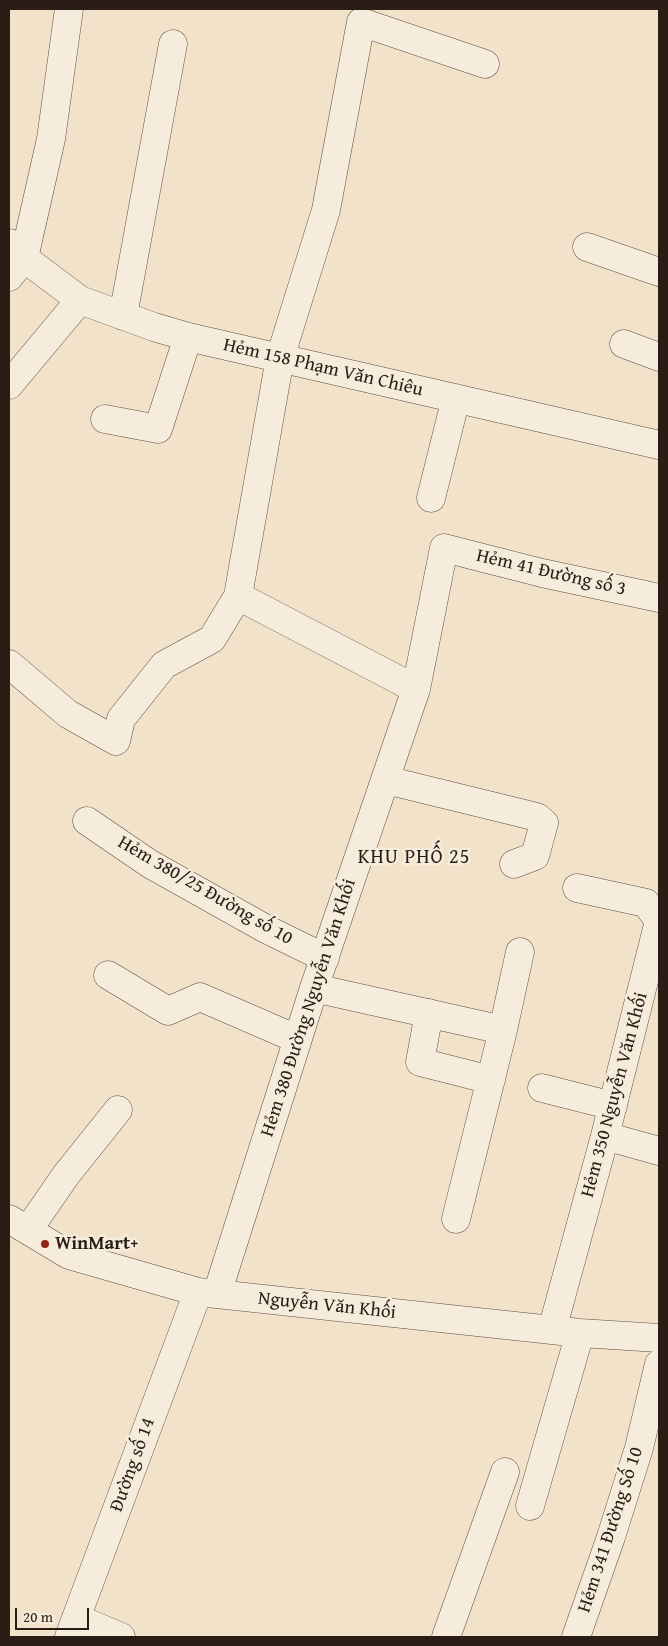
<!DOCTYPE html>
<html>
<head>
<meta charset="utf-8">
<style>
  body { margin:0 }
  #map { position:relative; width:668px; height:1646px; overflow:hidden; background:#f1e2c9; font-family:"Gentium Book Plus",serif }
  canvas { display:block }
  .frame { position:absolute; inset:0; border:10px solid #291d15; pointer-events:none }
  .scale { position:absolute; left:15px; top:1608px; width:74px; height:22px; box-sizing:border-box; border:2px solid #291d15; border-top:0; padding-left:6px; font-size:15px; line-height:18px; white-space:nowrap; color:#291d15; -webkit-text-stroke:4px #f6ecdc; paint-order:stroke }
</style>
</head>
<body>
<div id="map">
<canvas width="668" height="1646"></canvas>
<div class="frame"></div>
<div class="scale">20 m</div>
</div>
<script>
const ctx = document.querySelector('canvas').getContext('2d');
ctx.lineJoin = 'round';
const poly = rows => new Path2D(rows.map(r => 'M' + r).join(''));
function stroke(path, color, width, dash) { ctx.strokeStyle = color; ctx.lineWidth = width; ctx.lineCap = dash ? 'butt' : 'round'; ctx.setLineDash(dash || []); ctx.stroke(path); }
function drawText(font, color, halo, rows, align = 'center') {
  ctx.font = font + ' "Gentium Book Plus",serif'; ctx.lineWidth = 5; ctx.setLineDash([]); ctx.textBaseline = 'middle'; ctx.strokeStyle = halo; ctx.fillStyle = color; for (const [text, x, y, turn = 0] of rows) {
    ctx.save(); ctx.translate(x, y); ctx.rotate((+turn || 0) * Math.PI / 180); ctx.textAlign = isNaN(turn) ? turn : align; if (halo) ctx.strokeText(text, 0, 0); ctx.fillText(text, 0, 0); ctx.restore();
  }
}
const minor = poly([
  [9,243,24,258,80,300,154,327,188,337,659,445],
  [587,247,659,272],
  [9,277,24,258,51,139,69,9],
  [123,316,173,44],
  [624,344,659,357],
  [9,385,80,300],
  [105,419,158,429,188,337],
  [431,498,456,398],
  [238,596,416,689],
  [9,664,68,714,116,741,121,719,164,665,212,639,238,596,280,358,326,210,361,22,485,64],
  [386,780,537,817,544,823,535,856,514,864],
  [87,821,150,864,266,929,325,958],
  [108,975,168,1011,200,997,297,1039],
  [314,988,503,1030,456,1219],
  [429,1013,420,1062,491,1080],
  [503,1030,520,952],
  [542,1088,613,1106],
  [605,1136,659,1151],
  [9,1219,69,1255,198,1292,580,1333,659,1338],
  [28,1230,66,1175,118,1110],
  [217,1294,314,988,416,689,444,548,542,573,659,598],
  [552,1330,605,1136,659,921,646,903,577,888],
  [530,1506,580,1333],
  [76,1618,121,1637],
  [69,1637,198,1292],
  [446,1637,505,1472],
  [576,1637,611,1537,639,1448,659,1364]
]);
stroke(minor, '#5b4e42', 29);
stroke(minor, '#f6ecdc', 28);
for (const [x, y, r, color] of [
  [45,1244,5,"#8f2418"]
]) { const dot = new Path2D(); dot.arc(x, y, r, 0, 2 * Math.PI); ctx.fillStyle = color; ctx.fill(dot); stroke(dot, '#f6ecdc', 2); }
drawText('19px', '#291d15', '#f6ecdc', [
  ["Hẻm 158 Phạm Văn Chiêu",323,368,13],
  ["Hẻm 41 Đường số 3",551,573,13],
  ["Hẻm 380/25 Đường số 10",205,891,30],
  ["Hẻm 380 Đường Nguyễn Văn Khối",309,1008,-72],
  ["Hẻm 350 Nguyễn Văn Khối",615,1095,-75],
  ["Nguyễn Văn Khối",327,1306,6],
  ["Đường số 14",133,1465,-70],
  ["Hẻm 341 Đường Số 10",611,1530,-72]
]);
drawText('bold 19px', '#291d15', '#f6ecdc', [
  ["WinMart+",55,1244]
], 'left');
ctx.letterSpacing = '1px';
drawText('20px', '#291d15', '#f6ecdc', [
  ["KHU PHỐ 25",414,858]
]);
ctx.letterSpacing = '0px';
</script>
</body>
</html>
